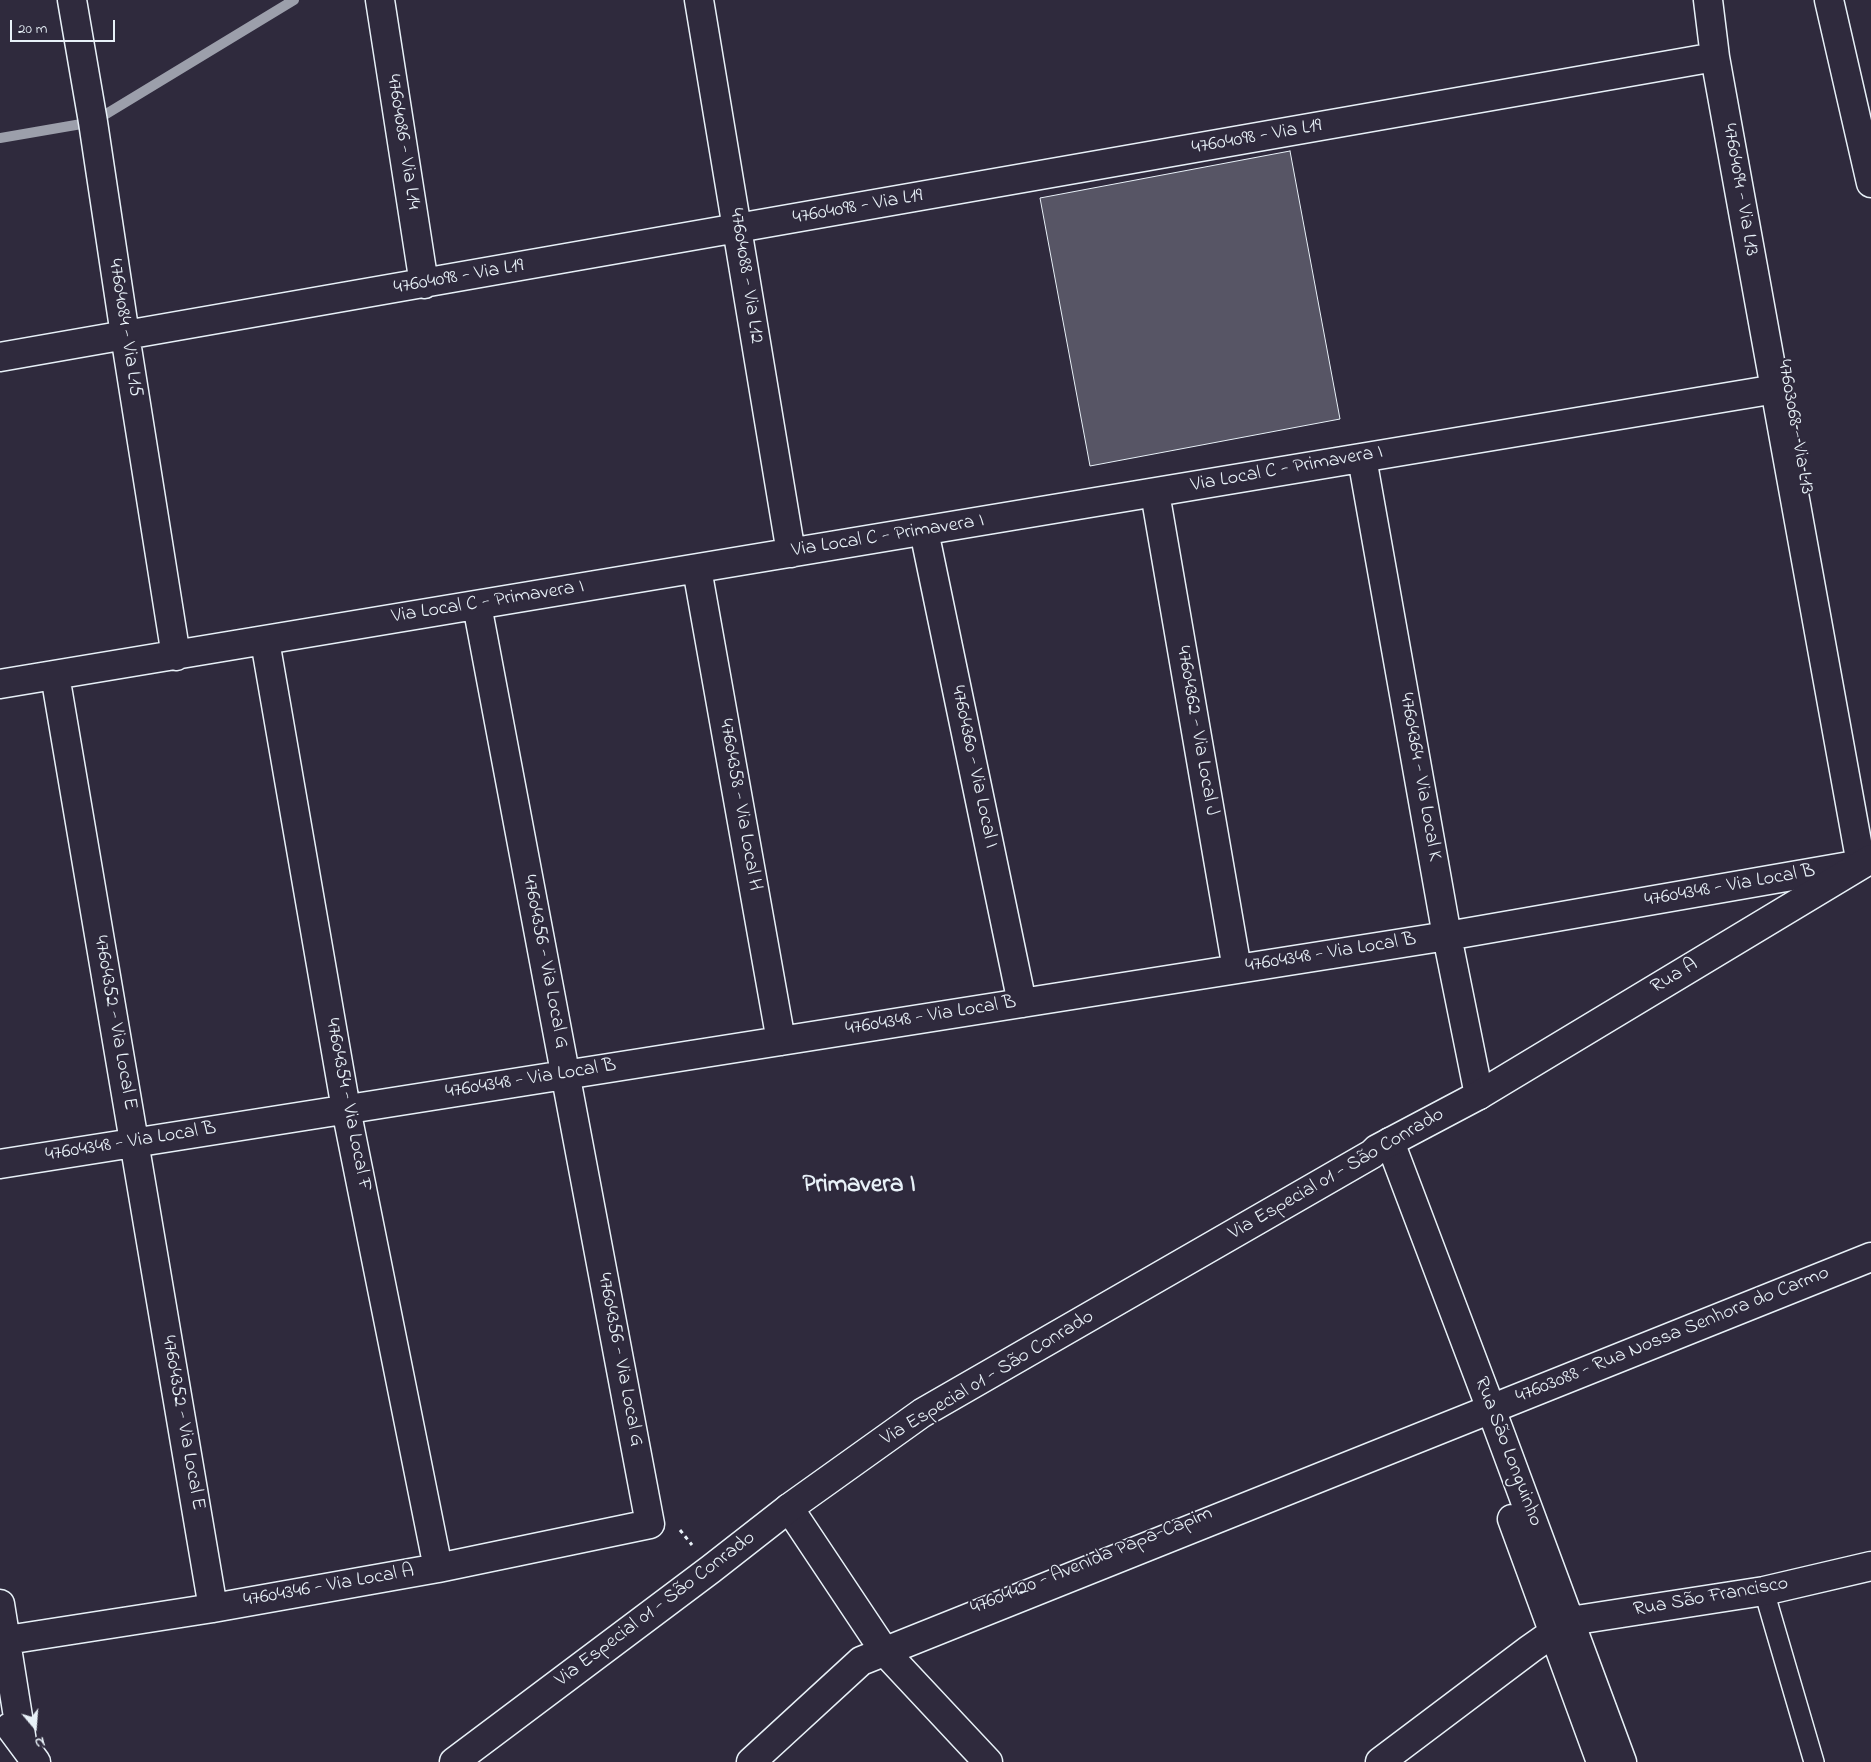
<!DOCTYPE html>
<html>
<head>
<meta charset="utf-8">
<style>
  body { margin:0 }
  #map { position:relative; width:1871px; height:1762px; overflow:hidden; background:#2f2a3d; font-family:"Indie Flower",sans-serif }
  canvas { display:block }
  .north { position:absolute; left:10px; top:1702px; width:50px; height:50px; -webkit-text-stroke:4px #2f2a3d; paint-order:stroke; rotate:162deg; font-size:14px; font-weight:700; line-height:20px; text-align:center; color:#e8f1f8 }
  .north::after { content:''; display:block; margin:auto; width:18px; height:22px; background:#e8f1f8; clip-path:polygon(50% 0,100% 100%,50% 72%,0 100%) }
  .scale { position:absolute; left:10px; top:20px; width:105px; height:22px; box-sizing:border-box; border:2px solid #e8f1f8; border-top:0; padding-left:6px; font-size:15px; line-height:18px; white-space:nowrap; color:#e8f1f8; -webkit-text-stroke:4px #2f2a3d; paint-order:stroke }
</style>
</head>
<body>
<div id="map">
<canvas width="1871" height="1762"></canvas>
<div class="north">N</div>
<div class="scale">20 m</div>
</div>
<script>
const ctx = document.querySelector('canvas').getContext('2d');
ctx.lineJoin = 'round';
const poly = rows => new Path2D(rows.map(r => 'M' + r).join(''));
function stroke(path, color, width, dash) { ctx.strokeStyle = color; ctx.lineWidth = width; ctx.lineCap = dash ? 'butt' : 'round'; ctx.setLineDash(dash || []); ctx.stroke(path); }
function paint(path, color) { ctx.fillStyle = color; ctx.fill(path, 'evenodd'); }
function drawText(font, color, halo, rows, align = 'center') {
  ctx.font = font + ' "Indie Flower",sans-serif'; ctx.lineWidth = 4; ctx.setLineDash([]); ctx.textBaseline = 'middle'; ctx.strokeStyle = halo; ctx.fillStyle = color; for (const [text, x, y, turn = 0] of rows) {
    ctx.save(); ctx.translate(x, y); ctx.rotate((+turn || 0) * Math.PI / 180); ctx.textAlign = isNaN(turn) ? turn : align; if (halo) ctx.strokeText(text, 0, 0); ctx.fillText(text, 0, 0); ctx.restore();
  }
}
stroke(poly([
  [0,138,93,122,294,0]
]), '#9c9fab', 10);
const building = poly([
  [1290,151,1340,419,1090,466,1040,198,1290,151]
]);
paint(building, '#575565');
stroke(building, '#e8f1f8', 1);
const service = poly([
  [1764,1591,1814,1762]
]);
const minor = poly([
  [72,0,93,122,125,335,176,656],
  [380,0,424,284],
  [699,0,791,553],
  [0,357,1715,57],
  [1362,458,1447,936,1479,1095],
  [1155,493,1237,969],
  [924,531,1022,1003],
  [697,569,781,1041],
  [265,641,346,1109,438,1568],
  [55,675,213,1608],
  [0,684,1776,389],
  [1390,1142,1491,1409,1622,1762],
  [0,1164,1447,936,1861,864,1715,57,1708,0],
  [789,1508,885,1652,988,1762],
  [1512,1519,1601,1762],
  [0,1604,22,1742],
  [7,1640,213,1608,438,1568,650,1524,477,605],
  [10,1727,36,1762],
  [751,1762,861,1661,1871,1257],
  [1380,1762,1530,1649,1570,1621,1764,1591,1871,1566]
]);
const tertiary = poly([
  [1829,0,1871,183],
  [454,1762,711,1569,789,1508,922,1413,1372,1154,1377,1149,1479,1095,1871,859]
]);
stroke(service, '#e8f1f8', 22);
stroke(minor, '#e8f1f8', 31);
stroke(tertiary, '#e8f1f8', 31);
stroke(poly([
  [680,1530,692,1545]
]), '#e8f1f8', 3, [4, 4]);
stroke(service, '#2f2a3d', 19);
stroke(minor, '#2f2a3d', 28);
stroke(tertiary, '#2f2a3d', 28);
drawText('20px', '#e8f1f8', '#2f2a3d', [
  ["47604098 - Via L19",1257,138,-10],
  ["47604086 - Via L14",402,142,81],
  ["47604094 - Via L13",1739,190,80],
  ["47604098 - Via L19",858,208,-10],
  ["47604088 - Via L12",745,276,81],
  ["47604098 - Via L19",459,278,-10],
  ["47604084 - Via L15",124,328,81],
  ["47603068 - Via L13",1794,427,80],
  ["Via Local C - Primavera I",1287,470,-10],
  ["Via Local C - Primavera I",888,537,-9],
  ["Via Local C - Primavera I",488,603,-9],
  ["47604362 - Via Local J",1196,731,80],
  ["47604360 - Via Local I",973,767,78],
  ["47604364 - Via Local K",1419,777,80],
  ["47604358 - Via Local H",739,805,80],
  ["47604348 - Via Local B",1730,887,-10],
  ["47604348 - Via Local B",1331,954,-9],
  ["47604356 - Via Local G",544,962,79],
  ["Rua A",1675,977,-31],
  ["47604348 - Via Local B",931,1017,-9],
  ["47604352 - Via Local E",114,1023,80],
  ["47604348 - Via Local B",531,1080,-9],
  ["47604354 - Via Local F",347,1105,79],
  ["47604348 - Via Local B",131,1143,-9],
  ["Via Especial 01 - São Conrado",1337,1175,-30],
  ["47603088 - Rua Nossa Senhora do Carmo",1673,1336,-22],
  ["47604356 - Via Local G",619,1360,79],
  ["Via Especial 01 - São Conrado",988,1379,-31],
  ["47604352 - Via Local E",182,1423,80],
  ["Rua São Longuinho",1507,1452,69],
  ["47604420 - Avenida Papa-Capim",1092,1562,-22],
  ["47604346 - Via Local A",329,1587,-10],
  ["Rua São Francisco",1711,1598,-10],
  ["Via Especial 01 - São Conrado",656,1610,-37]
]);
drawText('bold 25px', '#e8f1f8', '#2f2a3d', [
  ["Primavera I",859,1187]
]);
</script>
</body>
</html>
